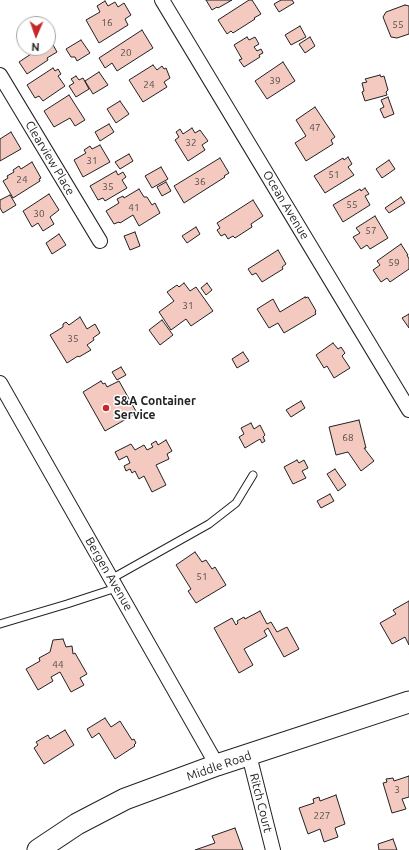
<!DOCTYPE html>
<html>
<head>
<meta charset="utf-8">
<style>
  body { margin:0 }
  #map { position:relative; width:409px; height:850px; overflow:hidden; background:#fff; font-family:Ubuntu,sans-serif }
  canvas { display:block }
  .north { position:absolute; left:16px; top:16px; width:40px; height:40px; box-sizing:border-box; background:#fff; border:1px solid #a7a7a7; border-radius:50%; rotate:182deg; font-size:11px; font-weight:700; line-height:16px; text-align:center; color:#222 }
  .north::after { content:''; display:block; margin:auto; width:14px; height:18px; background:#c62828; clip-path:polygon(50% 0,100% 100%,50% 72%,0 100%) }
</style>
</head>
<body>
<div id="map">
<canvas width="409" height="850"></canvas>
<div class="north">N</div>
</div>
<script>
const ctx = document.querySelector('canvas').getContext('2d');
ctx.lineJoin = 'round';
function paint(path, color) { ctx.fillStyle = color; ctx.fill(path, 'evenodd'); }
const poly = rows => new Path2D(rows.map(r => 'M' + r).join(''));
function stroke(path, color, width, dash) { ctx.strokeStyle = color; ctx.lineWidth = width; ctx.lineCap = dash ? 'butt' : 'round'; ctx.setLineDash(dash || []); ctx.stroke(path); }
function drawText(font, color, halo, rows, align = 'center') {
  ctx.font = font + ' Ubuntu,sans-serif'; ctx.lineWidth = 3; ctx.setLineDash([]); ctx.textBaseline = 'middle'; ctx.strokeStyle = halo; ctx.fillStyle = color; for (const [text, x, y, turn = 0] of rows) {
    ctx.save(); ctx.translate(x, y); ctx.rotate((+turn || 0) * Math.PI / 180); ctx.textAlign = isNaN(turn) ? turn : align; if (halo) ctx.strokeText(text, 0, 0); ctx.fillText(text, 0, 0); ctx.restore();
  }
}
const building = poly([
  [206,0,232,0,218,8,217,7,212,10,206,0],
  [249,0,252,0,261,14,254,18,255,19,233,33,231,31,227,34,218,20,249,0],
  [281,0,292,0,294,3,279,12,274,4,281,0],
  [105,1,108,6,115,2,118,7,124,3,131,15,125,19,128,25,99,43,86,20,100,12,97,6,105,1],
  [405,5,409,6,409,34,397,38,391,37,383,17,386,12,405,5],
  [300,26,306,37,291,45,285,35,300,26],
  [142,30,153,48,117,71,112,63,105,68,99,58,142,30],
  [24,35,24,43,20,37,24,35],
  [247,37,249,40,255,37,259,44,254,47,257,51,261,49,263,53,259,55,260,57,244,67,239,60,242,59,234,45,247,37],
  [310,37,315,46,305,53,299,44,310,37],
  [81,40,90,53,77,61,75,57,71,57,66,49,81,40],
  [51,41,57,52,47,58,48,60,27,74,19,62,34,52,31,48,48,48,48,42,51,41],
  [283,62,295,81,267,99,255,81,283,62],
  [153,65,157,70,162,66,164,69,166,68,170,78,164,82,167,87,143,102,129,80,153,65],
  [53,68,55,71,58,69,61,74,58,76,65,86,43,101,39,96,35,98,27,85,53,68],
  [99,72,108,85,93,94,85,81,99,72],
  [380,75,381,77,384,76,388,90,386,92,387,95,365,101,362,92,364,91,362,83,367,82,365,79,380,75],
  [76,76,79,80,83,78,89,89,76,97,69,86,74,83,71,79,76,76],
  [69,95,85,120,75,126,70,118,54,127,44,111,69,95],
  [388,97,394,114,384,118,380,109,384,107,381,100,388,97],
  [120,101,129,114,116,123,107,109,120,101],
  [315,107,335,137,331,140,333,144,306,161,295,143,306,136,296,120,315,107],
  [109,124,114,132,100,141,95,132,109,124],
  [192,128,195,133,200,130,208,141,202,145,205,150,188,161,175,140,179,137,176,132,180,129,183,134,192,128],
  [11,132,21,149,0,161,0,139,11,132],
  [100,145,110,162,83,177,74,160,86,153,84,150,90,146,92,149,100,145],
  [129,154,133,161,120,169,115,162,129,154],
  [348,157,352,164,348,167,354,175,325,193,314,176,343,158,344,160,348,157],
  [220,158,229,173,224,176,225,177,184,203,174,186,220,158],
  [389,160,395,169,382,178,376,169,389,160],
  [32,162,41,178,39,179,40,181,13,198,3,181,8,178,7,176,14,172,13,170,19,166,21,169,32,162],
  [161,167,168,179,152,188,145,176,161,167],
  [116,171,118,175,123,172,126,177,122,180,127,188,105,201,103,198,98,200,90,186,116,171],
  [166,182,171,191,162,196,157,187,166,182],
  [365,188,369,194,365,196,370,205,343,222,333,205,360,189,361,191,365,188],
  [139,189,144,197,147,197,152,205,155,203,160,213,139,226,133,215,120,223,119,222,114,224,106,211,119,203,117,199,123,196,124,198,139,189],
  [49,194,59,210,50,217,54,224,43,231,38,223,32,227,23,211,49,194],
  [10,195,16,205,3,213,0,208,0,200,10,195],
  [401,197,405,203,389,213,385,208,401,197],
  [253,200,263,216,251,224,252,227,235,238,233,236,228,239,225,234,221,236,217,230,220,228,217,223,253,200],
  [375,216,388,238,370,249,367,245,361,249,353,237,360,233,356,228,375,216],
  [196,227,200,234,187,243,182,236,196,227],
  [135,232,140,246,130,250,124,236,135,232],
  [59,234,66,245,52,254,46,243,59,234],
  [401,244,408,255,407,255,409,259,409,269,390,282,387,278,381,282,373,270,380,265,377,261,401,244],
  [278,250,286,264,282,267,283,269,262,282,256,273,252,275,248,269,278,250],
  [184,283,190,291,196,287,213,311,191,326,186,319,171,330,159,312,174,301,167,292,177,285,179,287,184,283],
  [207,283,212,290,206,295,201,288,207,283],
  [305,297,305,298,308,297,316,311,315,312,316,314,284,333,278,323,269,328,257,309,273,299,280,312,305,297],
  [409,314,409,328,402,318,409,314],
  [80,317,87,329,95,324,100,333,93,338,94,340,87,345,91,350,79,357,78,356,67,363,50,335,63,327,63,324,66,322,69,325,80,317],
  [162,320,173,335,160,345,149,330,162,320],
  [333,343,338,349,341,347,345,353,342,356,350,368,334,378,327,366,324,368,316,355,333,343],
  [243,352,249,361,237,368,232,359,243,352],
  [121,367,126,375,117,380,112,372,121,367],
  [101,381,103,384,105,383,107,387,119,381,137,413,105,431,83,392,101,381],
  [301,401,305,408,291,417,286,410,301,401],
  [359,420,366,448,364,448,374,461,361,471,348,452,336,455,329,427,359,420],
  [251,423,254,429,260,425,265,435,263,437,265,441,262,443,260,439,245,448,239,437,244,434,241,428,251,423],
  [166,440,172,451,167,454,169,459,156,465,166,485,152,492,144,476,139,479,135,471,132,473,130,469,126,471,124,466,130,463,127,456,119,460,115,452,131,444,135,450,144,445,147,450,153,447,151,444,156,441,158,445,166,440],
  [297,460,299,463,304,460,308,468,302,471,306,478,293,484,284,467,297,460],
  [335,469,346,485,338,491,327,474,335,469],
  [330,494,334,501,321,508,317,501,330,494],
  [195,552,202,562,206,560,212,569,215,567,226,585,196,603,188,591,191,589,176,565,195,552],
  [409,601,409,645,405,637,392,644,380,623,396,614,393,610,409,601],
  [260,611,267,624,271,622,277,632,287,627,299,649,284,657,268,628,264,631,267,636,244,649,253,665,239,673,214,628,232,618,236,625,238,623,237,621,244,617,245,619,260,611],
  [63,639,66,647,72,646,73,654,75,653,87,674,80,678,84,685,71,692,60,672,51,677,53,681,38,690,26,669,40,661,39,658,50,652,53,640,63,639],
  [105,718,111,727,120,721,132,740,134,739,136,743,134,745,135,746,115,759,99,733,92,738,87,729,105,718],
  [65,730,74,745,44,764,34,748,38,745,36,742,48,735,50,739,65,730],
  [409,776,409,797,402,799,406,809,392,813,383,783,387,782,386,779,393,778,394,781,409,776],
  [336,795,345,824,335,828,338,837,324,842,320,829,308,834,299,808,314,803,313,799,319,797,320,801,336,795],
  [235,828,243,850,195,850,215,843,212,836,235,828],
  [393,839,397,850,379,850,378,844,393,839]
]);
paint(building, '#f3c9c0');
stroke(building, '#222', 1);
const service = poly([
  [111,579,209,524,236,503,253,475],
  [0,624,67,604,116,588]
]);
const minor = poly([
  [162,0,409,410],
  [0,75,100,241],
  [0,383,217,765],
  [249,755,273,850]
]);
const secondary = poly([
  [38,850,77,824,125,799,217,765,409,702]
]);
stroke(service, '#222', 9);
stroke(minor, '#222', 16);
stroke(secondary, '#222', 23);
stroke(service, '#fff', 7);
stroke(minor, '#fff', 14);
stroke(secondary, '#fff', 21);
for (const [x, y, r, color] of [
  [106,408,4,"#c62828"]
]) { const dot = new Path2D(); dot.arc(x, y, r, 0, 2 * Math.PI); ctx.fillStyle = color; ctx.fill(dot); stroke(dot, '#fff', 1.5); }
drawText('10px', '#564c4a', null, [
  ["16",107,23],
  ["55",398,25],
  ["20",126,53],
  ["39",275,81],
  ["24",149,85],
  ["47",315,128],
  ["32",191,143],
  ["31",92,161],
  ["51",334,175],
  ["24",22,180],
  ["36",200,182],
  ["35",108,187],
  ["55",352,205],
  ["41",134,208],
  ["30",39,214],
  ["57",371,231],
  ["59",394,263],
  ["31",188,306],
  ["35",73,339],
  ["68",348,438],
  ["51",202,577],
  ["44",58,665],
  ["3",397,790],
  ["227",322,816]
]);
drawText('12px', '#222', '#fff', [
  ["Clearview Place",50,158,59],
  ["Ocean Avenue",286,205,59],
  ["Bergen Avenue",109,574,60],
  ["Middle Road",219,766,-19],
  ["Ritch Court",261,803,76]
]);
drawText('bold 12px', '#222', '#fff', [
  ["S&A Container",114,401],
  ["Service",114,415]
], 'left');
</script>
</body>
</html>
